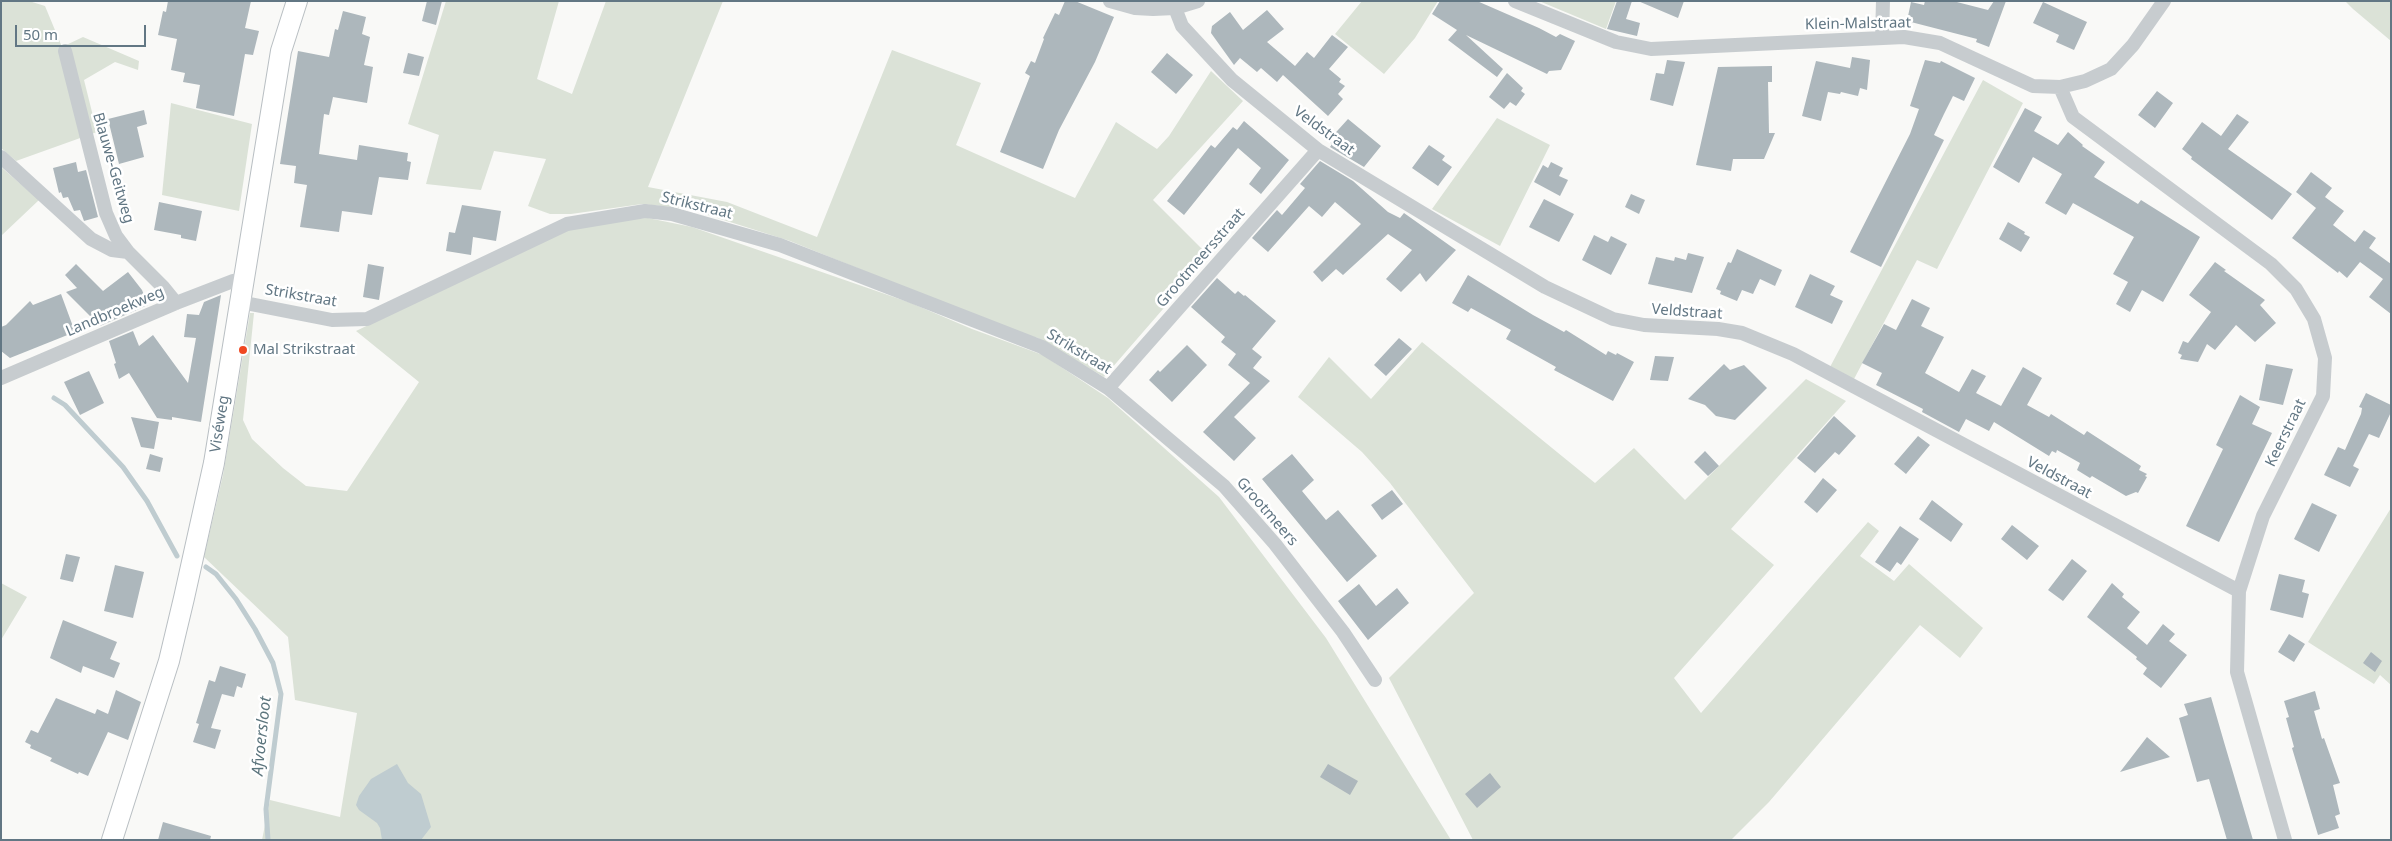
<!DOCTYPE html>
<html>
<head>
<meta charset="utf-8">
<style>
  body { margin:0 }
  #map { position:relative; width:2392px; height:841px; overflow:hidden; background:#f9f9f7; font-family:"Noto Sans",sans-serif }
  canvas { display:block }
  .frame { position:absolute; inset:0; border:2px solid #627784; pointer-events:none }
  .scale { position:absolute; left:15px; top:25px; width:131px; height:22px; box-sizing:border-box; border:2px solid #627784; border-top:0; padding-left:6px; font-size:15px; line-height:18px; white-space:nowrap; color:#627784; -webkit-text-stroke:4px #fff; paint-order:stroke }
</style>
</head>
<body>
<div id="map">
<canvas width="2392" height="841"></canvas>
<div class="frame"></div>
<div class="scale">50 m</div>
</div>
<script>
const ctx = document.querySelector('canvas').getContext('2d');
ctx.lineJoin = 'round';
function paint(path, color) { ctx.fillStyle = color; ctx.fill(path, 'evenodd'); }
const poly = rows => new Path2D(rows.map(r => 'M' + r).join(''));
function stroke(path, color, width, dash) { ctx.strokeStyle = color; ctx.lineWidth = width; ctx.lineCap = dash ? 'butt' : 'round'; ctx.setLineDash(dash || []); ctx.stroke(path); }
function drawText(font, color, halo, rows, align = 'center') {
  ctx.font = font + ' "Noto Sans",sans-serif'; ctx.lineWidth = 5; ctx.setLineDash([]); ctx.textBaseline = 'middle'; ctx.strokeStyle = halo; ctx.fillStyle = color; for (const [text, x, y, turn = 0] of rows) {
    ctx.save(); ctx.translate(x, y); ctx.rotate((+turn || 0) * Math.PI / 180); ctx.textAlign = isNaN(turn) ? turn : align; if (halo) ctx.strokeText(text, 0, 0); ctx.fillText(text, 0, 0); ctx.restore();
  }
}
paint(poly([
  [1,1,29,1,45,6,62,47,83,37,139,61,138,70,115,62,84,80,97,132,16,161,1,148],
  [446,1,559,1,537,79,572,94,606,1,723,1,648,187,727,202,817,237,892,50,981,83,956,145,1075,198,1116,122,1157,149,1169,136,1211,71,1243,101,1153,200,1209,256,1104,377,1038,338,1018,333,790,241,689,209,642,204,571,214,550,214,528,206,546,159,494,151,481,190,426,184,439,135,408,124],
  [1362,1,1438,1,1415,38,1384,74,1335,34],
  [1539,1,1616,1,1606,29],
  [2345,1,2391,1,2391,41,2353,9],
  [1983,80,2023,103,1937,269,1917,260,1854,379,1830,367],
  [171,103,252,124,239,211,162,195],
  [1497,118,1550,145,1500,246,1432,209],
  [1,167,39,200,1,236],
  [648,218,692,227,911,303,972,329,1043,355,1108,398,1219,497,1326,638,1451,840,262,840,270,800,340,817,357,713,295,700,288,637,204,557,223,475,250,313,254,313,243,420,252,439,283,468,306,486,347,491,419,382,356,331,557,233,616,219],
  [1422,342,1595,483,1634,448,1685,500,1806,379,1846,401,1731,529,1774,565,1674,678,1701,713,1868,522,1879,531,1860,556,1894,581,1909,564,1983,628,1960,658,1920,625,1769,802,1731,840,1473,840,1389,678,1474,593,1390,483,1362,452,1298,397,1329,357,1371,399],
  [2391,508,2391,685,2380,675,2374,684,2308,642],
  [1,583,27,597,1,640]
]), '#dbe2d7');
paint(poly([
  [397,764,408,783,421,794,431,827,421,840,382,840,380,828,377,823,359,810,356,805,359,796,371,779]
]), '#bfccd0');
stroke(poly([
  [54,398,65,405,123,467,147,501,177,556],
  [206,567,216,574,236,599,255,629,273,663,281,694,266,809,268,840]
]), '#bfccd0', 5);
paint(poly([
  [168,1,251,1,245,28,259,31,253,55,245,54,234,116,196,108,200,85,183,82,185,73,171,70,177,39,158,35,163,11,166,12],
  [427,1,442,1,436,25,422,21],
  [1065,1,1075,1,1114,17,1095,62,1059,130,1043,169,1000,152,1030,76,1025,73,1031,61,1035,63,1044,39,1043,38,1055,13,1059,15],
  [1440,1,1477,1,1539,28,1556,37,1560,34,1575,41,1561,70,1549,71,1547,74,1466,35,1503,69,1497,77,1448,40,1457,30,1432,14],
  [1617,1,1632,1,1626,19,1640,23,1637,36,1607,29],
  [1638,1,1684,1,1678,18],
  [1925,1,1953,1,1988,10,1994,1,2006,1,1989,47,1976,42,1977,39,1907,21,1911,2,1924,5],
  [2043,2,2087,22,2074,50,2056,42,2059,35,2033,23],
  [1267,10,1284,29,1267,42,1295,66,1307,52,1314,58,1332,35,1348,47,1329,69,1341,79,1339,82,1345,86,1338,94,1343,99,1328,116,1283,75,1277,82,1261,68,1257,72,1240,58,1234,65,1211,33,1212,26,1230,12,1243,30],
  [343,11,366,17,362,34,370,37,364,65,373,67,367,103,333,97,329,115,324,114,319,154,357,160,359,145,408,153,407,161,411,162,408,180,379,177,372,215,342,211,339,232,300,227,307,185,294,183,296,166,280,164,298,51,329,57,335,29,338,30],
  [408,53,424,57,419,76,403,73],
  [1167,53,1193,75,1176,94,1151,72],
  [1852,57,1870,60,1867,90,1860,88,1858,96,1841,92,1840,94,1828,92,1821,121,1802,116,1816,61,1850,68],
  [1667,60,1685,62,1673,106,1650,100,1656,73,1664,74],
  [1925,60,1940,63,1941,61,1975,78,1964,101,1953,96,1944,114,1934,135,1944,140,1881,267,1850,252,1910,134,1919,109,1910,106],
  [1772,66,1772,82,1768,82,1769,133,1775,133,1764,159,1733,159,1731,171,1696,165,1718,67],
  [1507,73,1523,88,1521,91,1525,94,1516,106,1510,102,1504,109,1489,97],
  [2157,91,2173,103,2155,128,2138,115],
  [2025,108,2042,117,2034,131,2058,145,2068,132,2083,145,2082,146,2105,162,2094,177,2138,204,2141,200,2200,237,2163,302,2142,290,2130,312,2116,304,2128,282,2113,274,2134,237,2073,203,2066,215,2045,203,2062,174,2033,157,2019,183,1993,167],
  [144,110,147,124,137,127,144,157,119,164,108,119],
  [2237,114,2249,122,2228,149,2292,194,2272,220,2191,159,2192,157,2182,149,2202,122,2221,136],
  [1348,119,1381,146,1364,167,1330,147,1332,144,1328,141],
  [1244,121,1289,160,1261,194,1249,184,1261,168,1238,148,1184,215,1167,201,1211,145,1215,148,1233,127,1237,130],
  [1429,145,1445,156,1442,160,1452,167,1438,186,1412,168],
  [1320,161,1353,181,1388,212,1400,218,1404,213,1456,250,1426,282,1420,273,1401,292,1386,279,1412,250,1388,234,1343,275,1336,269,1322,282,1313,272,1361,224,1335,202,1322,217,1309,206,1268,252,1252,238,1277,210,1282,215,1305,188,1300,184],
  [76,162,78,172,86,170,98,217,84,221,80,210,74,211,68,197,63,198,61,192,59,193,53,168],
  [1551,162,1563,168,1559,176,1568,180,1560,196,1534,182,1543,165,1548,168],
  [2311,172,2332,188,2325,197,2344,211,2333,225,2355,242,2364,230,2376,238,2369,248,2391,264,2391,314,2369,297,2383,279,2360,262,2347,278,2339,271,2338,273,2292,238,2316,208,2296,192],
  [1631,194,1645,200,1639,214,1625,207],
  [1544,199,1574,214,1559,242,1529,227],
  [159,202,202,211,196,241,181,238,181,235,154,230],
  [462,205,501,211,496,241,473,237,471,255,446,251,449,232,455,233],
  [2008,222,2025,232,2024,234,2030,237,2021,252,1999,239],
  [1594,235,1608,242,1611,236,1627,244,1611,275,1582,260],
  [1737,249,1782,270,1775,286,1760,279,1753,294,1742,290,1737,301,1720,294,1721,291,1716,289,1728,262,1731,263],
  [1688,253,1704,257,1692,293,1648,284,1656,257,1674,261,1675,257,1686,260],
  [2215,262,2226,270,2224,271,2265,300,2260,305,2276,323,2255,342,2236,325,2215,350,2207,344,2198,362,2180,359,2182,355,2178,353,2183,341,2188,343,2211,312,2189,295],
  [76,264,103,291,128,272,142,290,148,305,100,326,66,292,77,288,65,275],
  [368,264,384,267,379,300,363,297],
  [1810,274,1835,286,1830,295,1843,301,1832,324,1795,307],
  [1468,275,1533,315,1564,332,1566,330,1606,355,1608,351,1616,355,1617,353,1634,362,1613,401,1554,370,1556,367,1506,339,1511,330,1471,308,1468,312,1452,303],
  [1217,278,1235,294,1238,291,1244,296,1245,295,1276,321,1252,349,1262,357,1253,368,1270,381,1234,417,1256,438,1234,461,1203,432,1250,383,1228,365,1236,354,1221,342,1225,337,1191,307],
  [61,294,75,332,10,358,1,351,1,327,6,325,30,301,33,305],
  [221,295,201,422,172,417,172,420,157,418,129,373,119,379,114,364,116,363,109,341,133,331,139,346,153,335,188,383,196,338,184,337,187,314,199,315,204,302],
  [1912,299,1930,308,1921,326,1944,337,1925,373,1959,392,1972,369,1986,376,1976,393,2001,406,2023,367,2042,378,2027,405,2049,417,2051,414,2084,435,2087,431,2141,466,2139,470,2147,474,2145,476,2147,477,2138,493,2136,492,2126,496,2092,476,2090,478,2077,470,2080,463,2057,450,2056,453,2052,451,2049,456,1994,422,1989,431,1966,419,1959,432,1922,412,1923,409,1876,385,1882,373,1862,363,1884,324,1896,330],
  [1399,338,1412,349,1386,376,1374,365],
  [1187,345,1207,365,1172,402,1149,380,1158,370,1160,372],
  [1655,356,1674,357,1668,381,1650,380],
  [1724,364,1730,370,1744,365,1767,388,1735,420,1716,416,1705,405,1688,399],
  [2266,364,2293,369,2283,405,2259,400],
  [89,371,104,403,80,415,64,382],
  [2366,393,2391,405,2391,412,2379,438,2369,434,2353,466,2359,469,2350,487,2324,475,2338,447,2345,450,2361,414,2362,408,2359,407],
  [2240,395,2260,407,2252,424,2272,433,2219,542,2186,526,2223,449,2216,445],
  [1834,416,1856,436,1839,455,1835,452,1815,473,1797,458],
  [131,417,159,422,154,449,141,447],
  [1918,436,1930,445,1906,474,1894,464],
  [1705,451,1719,466,1708,476,1694,462],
  [150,454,163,458,160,472,146,469],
  [1292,454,1314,480,1302,491,1326,520,1338,510,1377,556,1347,582,1262,479],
  [1823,478,1837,490,1817,513,1804,502],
  [1392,490,1403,504,1382,520,1371,505],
  [1932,500,1963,524,1951,542,1919,519],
  [2312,503,2337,515,2319,552,2294,539],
  [2012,525,2039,546,2027,560,2001,539],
  [1900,526,1919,539,1901,565,1897,562,1890,572,1875,562],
  [66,554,80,557,73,582,60,579],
  [2072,559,2087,571,2063,601,2048,590],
  [115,565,144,572,133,618,104,611],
  [2279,574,2305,580,2302,592,2309,594,2303,618,2270,610],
  [2112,583,2124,594,2122,597,2140,612,2127,628,2147,645,2163,624,2175,634,2169,641,2187,655,2161,688,2143,674,2147,668,2136,659,2137,657,2087,617],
  [1359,584,1376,606,1397,588,1409,603,1368,640,1338,601],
  [63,620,117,642,110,659,120,663,114,678,83,666,81,673,50,658],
  [2289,634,2305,644,2294,662,2278,652],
  [2371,652,2382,661,2375,672,2363,663],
  [220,666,246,674,242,688,237,686,234,697,222,694,211,728,221,730,215,749,193,742,199,724,196,723,209,680,215,682],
  [116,690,141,702,128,740,108,732,88,776,79,772,78,774,50,761,52,758,30,748,31,745,25,742,31,730,38,733,56,698,95,714,97,709,108,714],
  [2315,691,2320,709,2314,711,2322,739,2324,738,2340,783,2333,785,2340,814,2335,816,2339,828,2318,835,2292,748,2294,747,2286,718,2289,717,2284,701],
  [2211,697,2224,742,2253,840,2227,840,2209,779,2197,782,2179,718,2188,715,2184,704],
  [2147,737,2170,757,2120,772],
  [1328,764,1358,781,1350,795,1320,777],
  [1490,773,1501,787,1477,808,1465,794],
  [163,822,211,836,210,840,158,840]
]), '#adb7bc');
const secondary = poly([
  [112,840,169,661,184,598,214,463,281,51,297,1]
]);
stroke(secondary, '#b9bfc3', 22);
stroke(poly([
  [1110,1,1135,8,1153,9,1175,8,1198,1],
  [1515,1,1616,42,1651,49,1904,37,1940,43,2033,86,2060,87,2085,81,2111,69,2133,45,2164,1],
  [1175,8,1182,26,1232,80,1318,150,1545,287,1613,319,1644,325,1718,329,1742,333,1793,354,2239,591],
  [1882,38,1883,1],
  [65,51,106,213,116,236,128,252,163,287,176,303],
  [2060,87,2073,117,2271,264,2296,289,2314,319,2325,358,2323,396,2263,516,2239,591,2237,672,2285,840],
  [1,157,91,239,112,250,128,252],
  [240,302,332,320,367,319,567,224,645,211,672,214,780,245,1042,347,1108,388,1224,486,1275,544,1343,632,1375,680],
  [1,378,176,303,233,281,243,280],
  [1108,388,1318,150]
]), '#c7cccf', 14);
stroke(secondary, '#fff', 20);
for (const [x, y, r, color] of [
  [243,350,5,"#f04821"]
]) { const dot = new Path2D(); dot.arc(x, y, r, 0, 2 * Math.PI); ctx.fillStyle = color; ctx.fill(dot); stroke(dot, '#fff', 2); }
drawText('15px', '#627784', '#fff', [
  ["Klein-Malstraat",1858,24,-1],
  ["Veldstraat",1324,131,36],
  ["Blauwe-Geitweg",113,168,74],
  ["Strikstraat",697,206,14],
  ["Grootmeersstraat",1201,258,-49],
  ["Strikstraat",301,296,10],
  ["Landbroekweg",115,312,-23],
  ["Veldstraat",1687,312,4],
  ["Strikstraat",1079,352,31],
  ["Viséweg",220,424,-81],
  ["Keerstraat",2286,433,-64],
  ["Veldstraat",2059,478,28],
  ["Grootmeers",1267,512,49]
]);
drawText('15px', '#627784', '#fff', [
  ["Mal Strikstraat",253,350]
], 'left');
drawText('italic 16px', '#5d767e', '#fff', [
  ["Afvoersloot",262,736,-84]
]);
</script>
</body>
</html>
